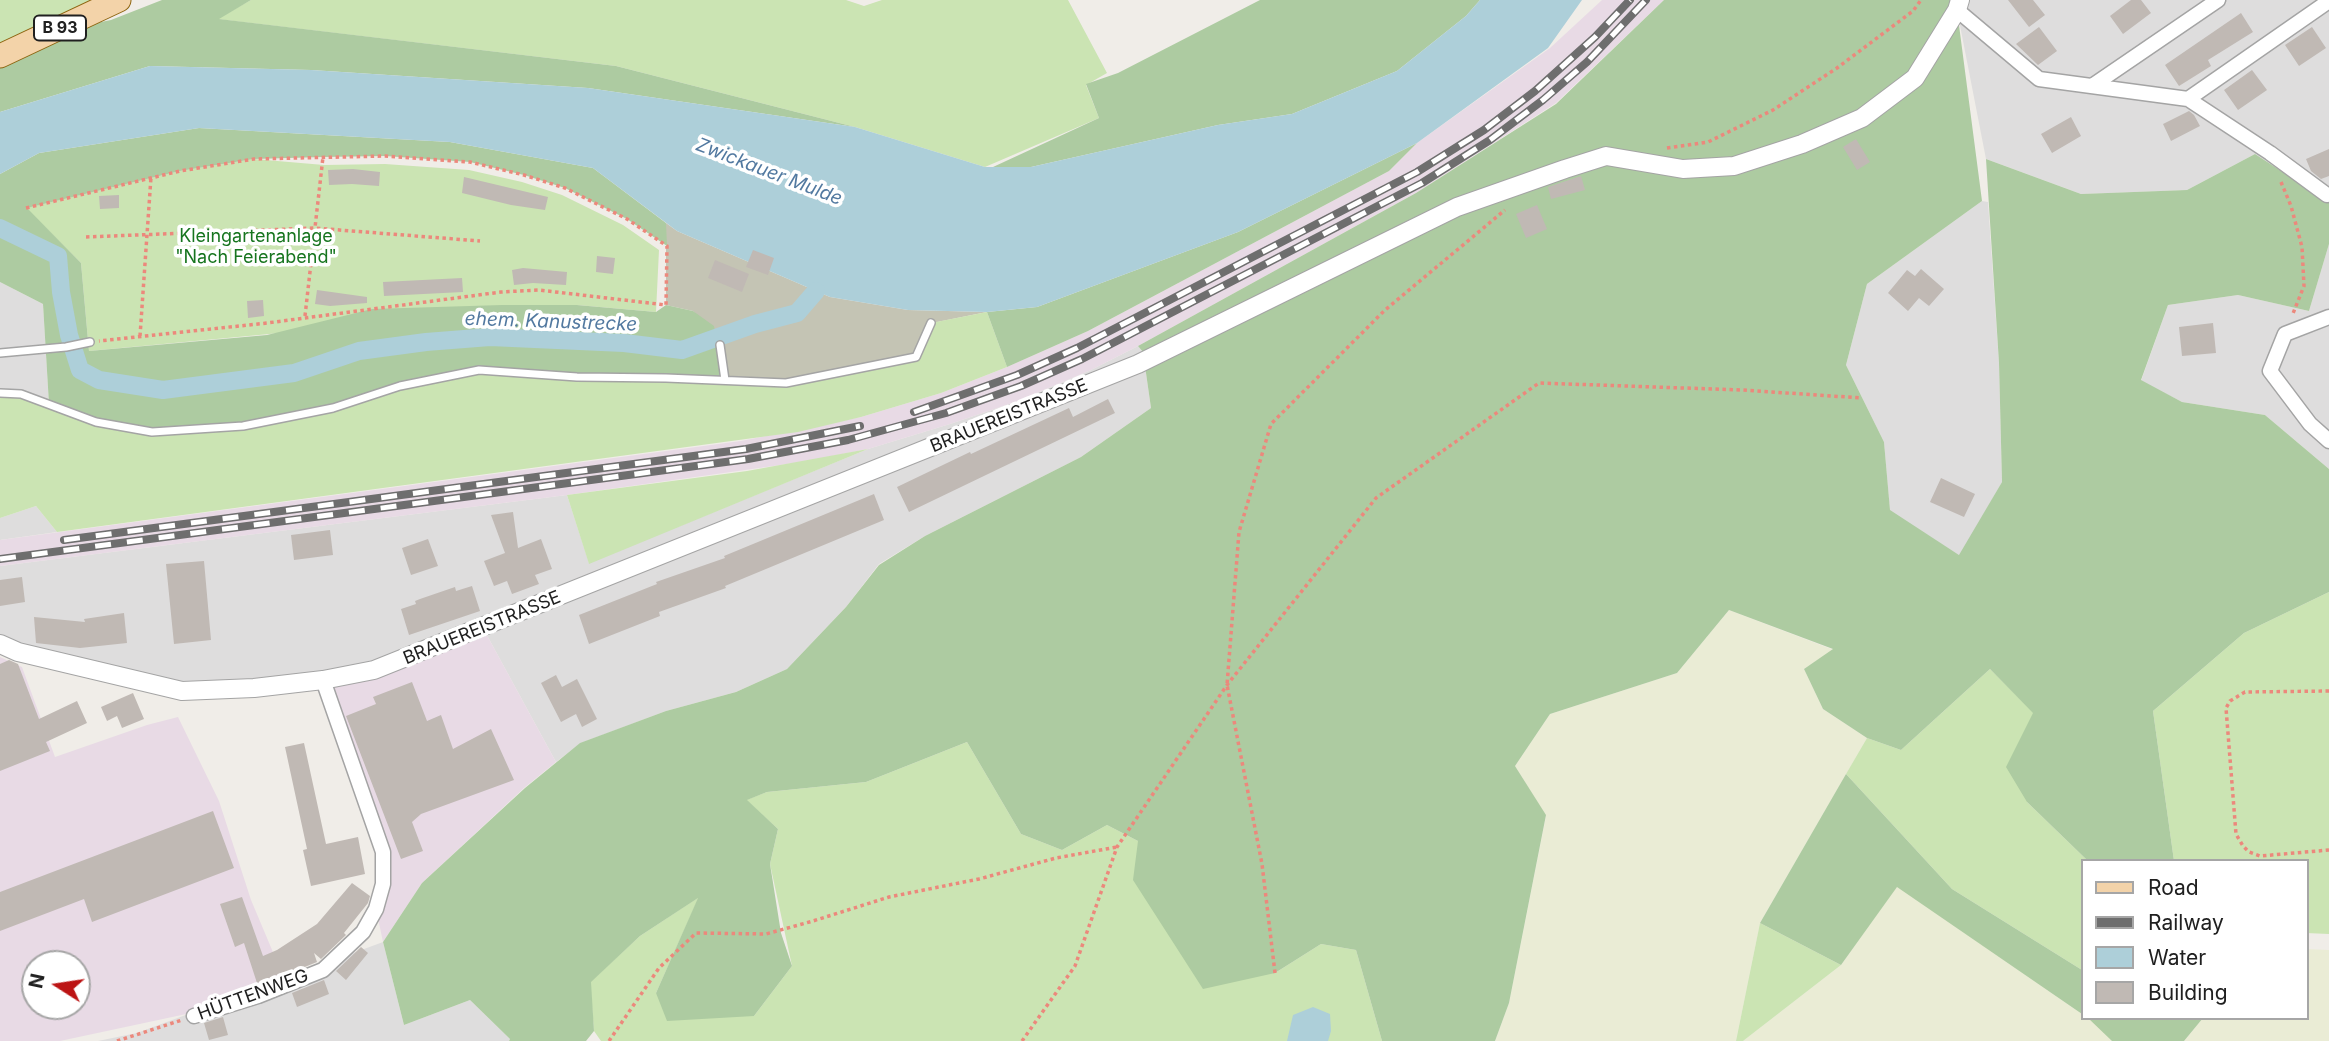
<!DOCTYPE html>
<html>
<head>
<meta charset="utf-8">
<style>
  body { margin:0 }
  #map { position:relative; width:2329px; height:1041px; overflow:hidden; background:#f0ede8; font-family:Inter,sans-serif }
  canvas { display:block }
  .legend { position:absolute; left:2081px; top:859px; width:228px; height:161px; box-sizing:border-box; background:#fff; border:2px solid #a6a6a6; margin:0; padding:9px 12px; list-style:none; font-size:21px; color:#202020 }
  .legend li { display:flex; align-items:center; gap:14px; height:35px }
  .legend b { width:35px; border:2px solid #a6a6a6 }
  .north { position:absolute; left:21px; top:950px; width:70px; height:70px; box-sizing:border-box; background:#fff; border:2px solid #a6a6a6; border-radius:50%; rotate:282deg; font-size:19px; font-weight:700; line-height:28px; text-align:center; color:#202020 }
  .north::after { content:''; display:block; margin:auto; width:24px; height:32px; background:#bc1414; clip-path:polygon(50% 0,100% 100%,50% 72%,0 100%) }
</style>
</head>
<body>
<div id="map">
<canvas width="2329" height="1041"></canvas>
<ul class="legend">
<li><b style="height:9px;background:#f3d3a9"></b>Road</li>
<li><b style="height:9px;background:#6e6e6e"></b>Railway</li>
<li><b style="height:19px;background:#adcfd9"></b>Water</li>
<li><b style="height:19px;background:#c0b9b4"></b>Building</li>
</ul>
<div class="north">N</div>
</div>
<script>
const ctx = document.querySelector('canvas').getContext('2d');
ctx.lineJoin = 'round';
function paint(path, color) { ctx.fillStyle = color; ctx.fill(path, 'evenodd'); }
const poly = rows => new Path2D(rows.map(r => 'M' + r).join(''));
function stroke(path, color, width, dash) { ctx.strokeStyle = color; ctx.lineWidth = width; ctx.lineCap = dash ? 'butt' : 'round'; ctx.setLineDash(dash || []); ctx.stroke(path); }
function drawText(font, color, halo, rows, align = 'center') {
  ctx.font = font + ' Inter,sans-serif'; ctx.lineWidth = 7; ctx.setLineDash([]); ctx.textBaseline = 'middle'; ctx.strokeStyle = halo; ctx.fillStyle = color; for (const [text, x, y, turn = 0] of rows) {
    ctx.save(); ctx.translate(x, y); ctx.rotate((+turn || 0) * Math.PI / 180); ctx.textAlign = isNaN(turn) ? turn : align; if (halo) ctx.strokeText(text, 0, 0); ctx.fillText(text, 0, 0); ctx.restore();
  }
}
paint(poly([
  [1952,0,2329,0,2329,202,2255,154,2187,190,2081,194,1986,159,1957,10],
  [1982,201,1988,202,1999,363,2002,482,1960,556,1890,511,1884,442,1846,365,1867,284],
  [2329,244,2329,469,2265,415,2182,402,2141,381,2168,305,2238,295,2309,311],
  [0,282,43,304,49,404,0,393],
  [1138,346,1143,352,1151,408,1081,457,925,536,879,564,846,607,787,669,736,692,666,711,581,743,556,762,483,628,374,670,182,691,0,644,0,566,567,495,589,563,868,449,950,424,1018,401,1091,370],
  [36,506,57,532,0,540,0,518],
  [383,942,404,1025,470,1000,510,1039,509,1041,98,1041,137,1033]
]), '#dedddd');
paint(poly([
  [1602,0,1664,0,1556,103,1416,193,1138,346,1091,370,1018,401,950,424,868,449,802,462,567,495,0,566,0,540,741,441,861,417,941,393,1007,367,1088,331,1389,171,1417,143,1550,48],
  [483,628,556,762,524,788,422,883,383,942,376,909,383,852,323,680],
  [0,657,22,667,55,757,147,725,178,717,219,801,251,900,283,976,205,1010,60,1041,0,1041],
  [35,964,77,964,77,1006,35,1006]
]), '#e8dae5');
paint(poly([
  [666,223,677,231,830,297,908,310,987,312,932,323,916,357,786,383,725,380,720,345,693,311,666,305]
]), '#c4c4b4');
paint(poly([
  [1729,610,1834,650,1804,669,1823,709,1867,738,1760,923,1736,1041,1495,1041,1509,1003,1546,816,1515,766,1550,714,1677,673],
  [1897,886,2082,1014,2082,1018,2088,1018,2096,1023,2112,1041,1743,1041,1841,965],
  [2306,949,2329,950,2329,1041,2184,1041,2203,1018,2306,1018]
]), '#eaecd5');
paint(poly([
  [0,0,119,0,0,56],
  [251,0,846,0,864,6,882,0,1068,0,1107,73,1086,85,1099,118,985,167,855,127,616,66,217,19],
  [254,159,324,165,385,164,469,170,522,182,562,195,623,225,659,250,656,312,577,305,89,351,81,263,26,208,180,171],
  [987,312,1007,367,941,393,861,417,798,432,57,532,36,506,0,518,0,393,11,394,96,422,400,386,479,370,786,383,916,357,931,323],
  [868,449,589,564,567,495,747,471],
  [2329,592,2329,934,2306,933,2306,861,2174,861,2153,711,2244,633],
  [1990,669,2034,713,2027,802,2088,861,2082,861,2082,970,1952,889,1846,774,1867,738,1901,750],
  [967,742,1021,834,1062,850,1107,825,1138,841,1275,973,1321,944,1356,950,1382,1041,601,1041,594,1031,590,982,640,936,699,897,656,993,754,1016,792,966,770,864,778,829,746,800,767,792,866,782],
  [1760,923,1841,965,1743,1041,1736,1041]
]), '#cbe4b3');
paint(poly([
  [162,0,251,0,219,19,616,66,855,127,588,88,311,70,150,66,0,112,0,65,96,23,111,20],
  [1260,0,1480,0,1466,16,1397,71,1292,114,1218,125,1031,167,993,167,1099,118,1086,84,1118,73],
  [1664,0,1952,0,1957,10,1982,201,1867,284,1846,365,1884,442,1890,510,1959,555,2002,482,1999,363,1986,159,2081,194,2187,190,2255,154,2329,202,2329,244,2309,311,2238,295,2168,305,2141,380,2182,402,2265,415,2329,469,2329,592,2244,633,2153,711,2174,861,2088,861,2027,802,2006,767,2033,713,1990,669,1901,750,1867,738,1823,709,1804,669,1833,649,1729,610,1677,673,1550,714,1515,766,1546,815,1509,1003,1495,1041,1382,1041,1356,950,1321,944,1275,973,1203,989,1133,880,1138,841,1107,825,1062,850,1021,834,967,742,866,782,767,792,747,800,778,829,770,864,781,933,792,966,754,1016,667,1021,656,993,698,898,640,936,591,982,594,1031,586,1041,509,1041,510,1039,470,1000,404,1025,383,942,422,883,525,788,580,743,666,711,736,692,787,669,846,607,879,565,925,536,1081,457,1151,408,1143,352,1138,346,1416,193,1556,104],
  [199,128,450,142,593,168,666,223,667,246,627,219,565,188,524,175,470,162,385,156,323,157,254,159,180,171,27,208,81,263,89,351,267,335,372,309,502,305,577,305,656,312,666,305,693,311,714,326,725,380,479,370,400,386,333,408,243,426,152,432,96,422,49,404,43,304,0,282,0,174,39,153],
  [1417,143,1389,171,1088,331,1007,367,987,312,1037,307,1238,232],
  [1846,774,1952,889,2082,970,2082,1014,1897,887,1841,965,1760,923],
  [2088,1018,2203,1018,2184,1041,2112,1041]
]), '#adcba1');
paint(poly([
  [1480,0,1582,0,1548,48,1417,143,1238,232,1037,307,987,312,908,310,830,297,677,231,593,168,450,142,199,128,39,153,0,174,0,112,150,66,311,70,588,88,855,127,985,167,1031,167,1218,125,1292,114,1397,71,1466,16],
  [1313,1007,1330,1014,1331,1031,1328,1041,1287,1041,1293,1015]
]), '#adcfd9');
stroke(poly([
  [0,228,58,256,61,292,69,335,80,370,99,380,163,390,294,373,359,351,426,342,490,337,624,343,682,350,755,324,797,313,816,291]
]), '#adcfd9', 18);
paint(poly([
  [2008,0,2033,0,2045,15,2029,27],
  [2131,0,2141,0,2151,13,2123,34,2110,16],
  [2241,13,2253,32,2208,60,2211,66,2179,86,2165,65],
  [2039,27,2057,51,2038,65,2016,44],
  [2312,27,2326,48,2299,66,2285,45],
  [2252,70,2267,90,2238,110,2224,90],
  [2189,111,2194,115,2200,126,2171,141,2163,124],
  [2071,117,2081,136,2052,153,2041,134],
  [1856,139,1870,162,1857,170,1843,147],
  [2329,149,2329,176,2321,179,2311,171,2306,159],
  [353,169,380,172,379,186,352,184,329,185,328,170],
  [1581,176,1585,190,1551,199,1548,187],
  [464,177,548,197,545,210,511,205,462,193],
  [119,195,119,208,100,209,99,196],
  [1537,205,1547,229,1526,238,1516,214],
  [753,250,774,258,768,275,746,267],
  [597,256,615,258,613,274,596,272],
  [715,260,749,274,742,292,708,278],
  [523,268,567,272,566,285,533,283,514,285,512,270],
  [1921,269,1944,289,1929,306,1919,298,1908,311,1888,293,1907,270,1915,276],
  [462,278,463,292,384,296,383,282],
  [317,290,367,297,367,303,330,306,315,304],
  [263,300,264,316,248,318,247,301],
  [2213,323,2216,353,2182,356,2179,327],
  [1108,399,1115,413,909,512,897,487,970,452,971,454,1069,408,1073,417],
  [1941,478,1975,494,1964,517,1930,502],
  [874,494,884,520,725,586,726,588,659,612,660,616,589,644,579,615,657,584,656,582,725,558,724,556],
  [513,512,518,548,541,539,552,569,535,575,539,584,512,594,507,581,494,586,484,561,505,553,491,515],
  [330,530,333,555,294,560,291,535],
  [428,539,438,566,411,575,402,548],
  [204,561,211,640,174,644,166,564],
  [22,577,25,602,0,606,0,580],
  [472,586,480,611,409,635,401,609,416,604,415,601,420,599,455,587,456,591],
  [124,613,127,643,80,648,36,643,34,617,85,622,84,619],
  [9,660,18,664,39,719,77,701,87,723,46,742,50,751,0,771,0,664],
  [556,675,562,687,577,679,597,719,582,727,576,714,561,722,541,683],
  [412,682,427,721,441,715,453,749,491,729,514,780,421,814,412,822,423,851,401,859,346,716,376,704,373,697],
  [133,693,144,719,122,728,117,716,107,721,101,707],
  [304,743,326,844,358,837,365,874,311,886,303,850,307,849,285,747],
  [213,811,234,868,92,922,84,899,0,931,0,892],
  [352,883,370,896,368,903,344,933,346,935,321,959,314,953,317,962,285,975,284,972,257,983,244,943,235,947,220,904,242,897,263,956,277,950,317,924],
  [361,947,368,953,346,980,336,971],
  [324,980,329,994,297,1007,292,993],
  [223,1017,228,1035,209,1040,204,1023]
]), '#c0b9b4');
const service = poly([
  [720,345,725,380],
  [0,353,66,347,90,342],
  [0,393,21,394,96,422,152,432,243,426,333,408,400,386,479,370,577,377,666,378,786,383,916,357,931,323]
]);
const minor = poly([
  [1957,10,2039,79,2188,99,2270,153,2327,195],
  [2092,86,2218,0],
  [2188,99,2329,1],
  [2329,317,2285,334,2270,371,2310,424,2329,441],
  [194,1016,258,996,323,970,363,932,376,909,383,884,383,852,323,680]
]);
const tertiary = poly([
  [0,644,18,652,182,691,254,688,323,680,374,670,1138,364,1457,207,1565,169,1606,156,1683,169,1734,166,1802,144,1862,118,1915,78,1957,10,1960,0]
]);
const primary = poly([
  [0,56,119,0]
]);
stroke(service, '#a4a4a4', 10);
stroke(minor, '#a4a4a4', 17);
stroke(tertiary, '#a4a4a4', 20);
stroke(primary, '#8d640f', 25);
stroke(poly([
  [1667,148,1708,142,1773,110,1837,68,1913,11,1921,0],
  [2281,182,2291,206,2302,247,2304,286,2292,316],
  [26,208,180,171,254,159,385,156,470,162,524,175,565,188,627,219,667,246,666,305,539,290,501,292,267,323,99,341],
  [86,237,314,228,480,241],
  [305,316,323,157],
  [140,336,151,177],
  [2329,691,2245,692,2230,701,2226,708,2236,834,2243,846,2249,852,2260,856,2329,850],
  [1275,973,1262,864,1227,685,1239,532,1271,424,1385,310,1505,210],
  [117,1041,182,1020],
  [609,1041,659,968,696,933,766,934,813,921,889,897,979,879,1056,858,1117,847],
  [1022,1041,1075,966,1117,847,1227,685,1376,498,1539,383,1742,390,1862,398]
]), '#ec887c', 3.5, [3.5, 3.5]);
stroke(service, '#fff', 7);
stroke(minor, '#fff', 14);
stroke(tertiary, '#fff', 18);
stroke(primary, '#f3d3a9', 23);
const rail = poly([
  [914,412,1017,375,1077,348,1417,172,1484,130,1535,91,1595,37,1630,0],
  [64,540,746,449,860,426],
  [0,559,748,459,848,440,946,413,1021,386,1082,359,1422,183,1490,140,1543,100,1587,62,1646,0]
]);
stroke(rail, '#6e6e6e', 8);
stroke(rail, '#fff', 5, [16]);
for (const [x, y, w] of [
  [60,28,52]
]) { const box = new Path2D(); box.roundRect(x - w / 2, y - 12.5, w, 25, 5); ctx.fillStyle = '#fff'; ctx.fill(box); stroke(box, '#202020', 2); }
drawText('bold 16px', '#202020', null, [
  ["B 93",60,28]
]);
drawText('18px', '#17751f', '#fff', [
  ["Kleingartenanlage",256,237],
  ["\"Nach Feierabend\"",256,258]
]);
drawText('18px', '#202020', '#fff', [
  ["BRAUEREISTRASSE",1009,416,-22],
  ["BRAUEREISTRASSE",482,628,-22],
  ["HÜTTENWEG",253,995,-20]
]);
drawText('italic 19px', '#5279a0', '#fff', [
  ["Zwickauer Mulde",769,172,21],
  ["ehem. Kanustrecke",551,322,2]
]);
</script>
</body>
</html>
